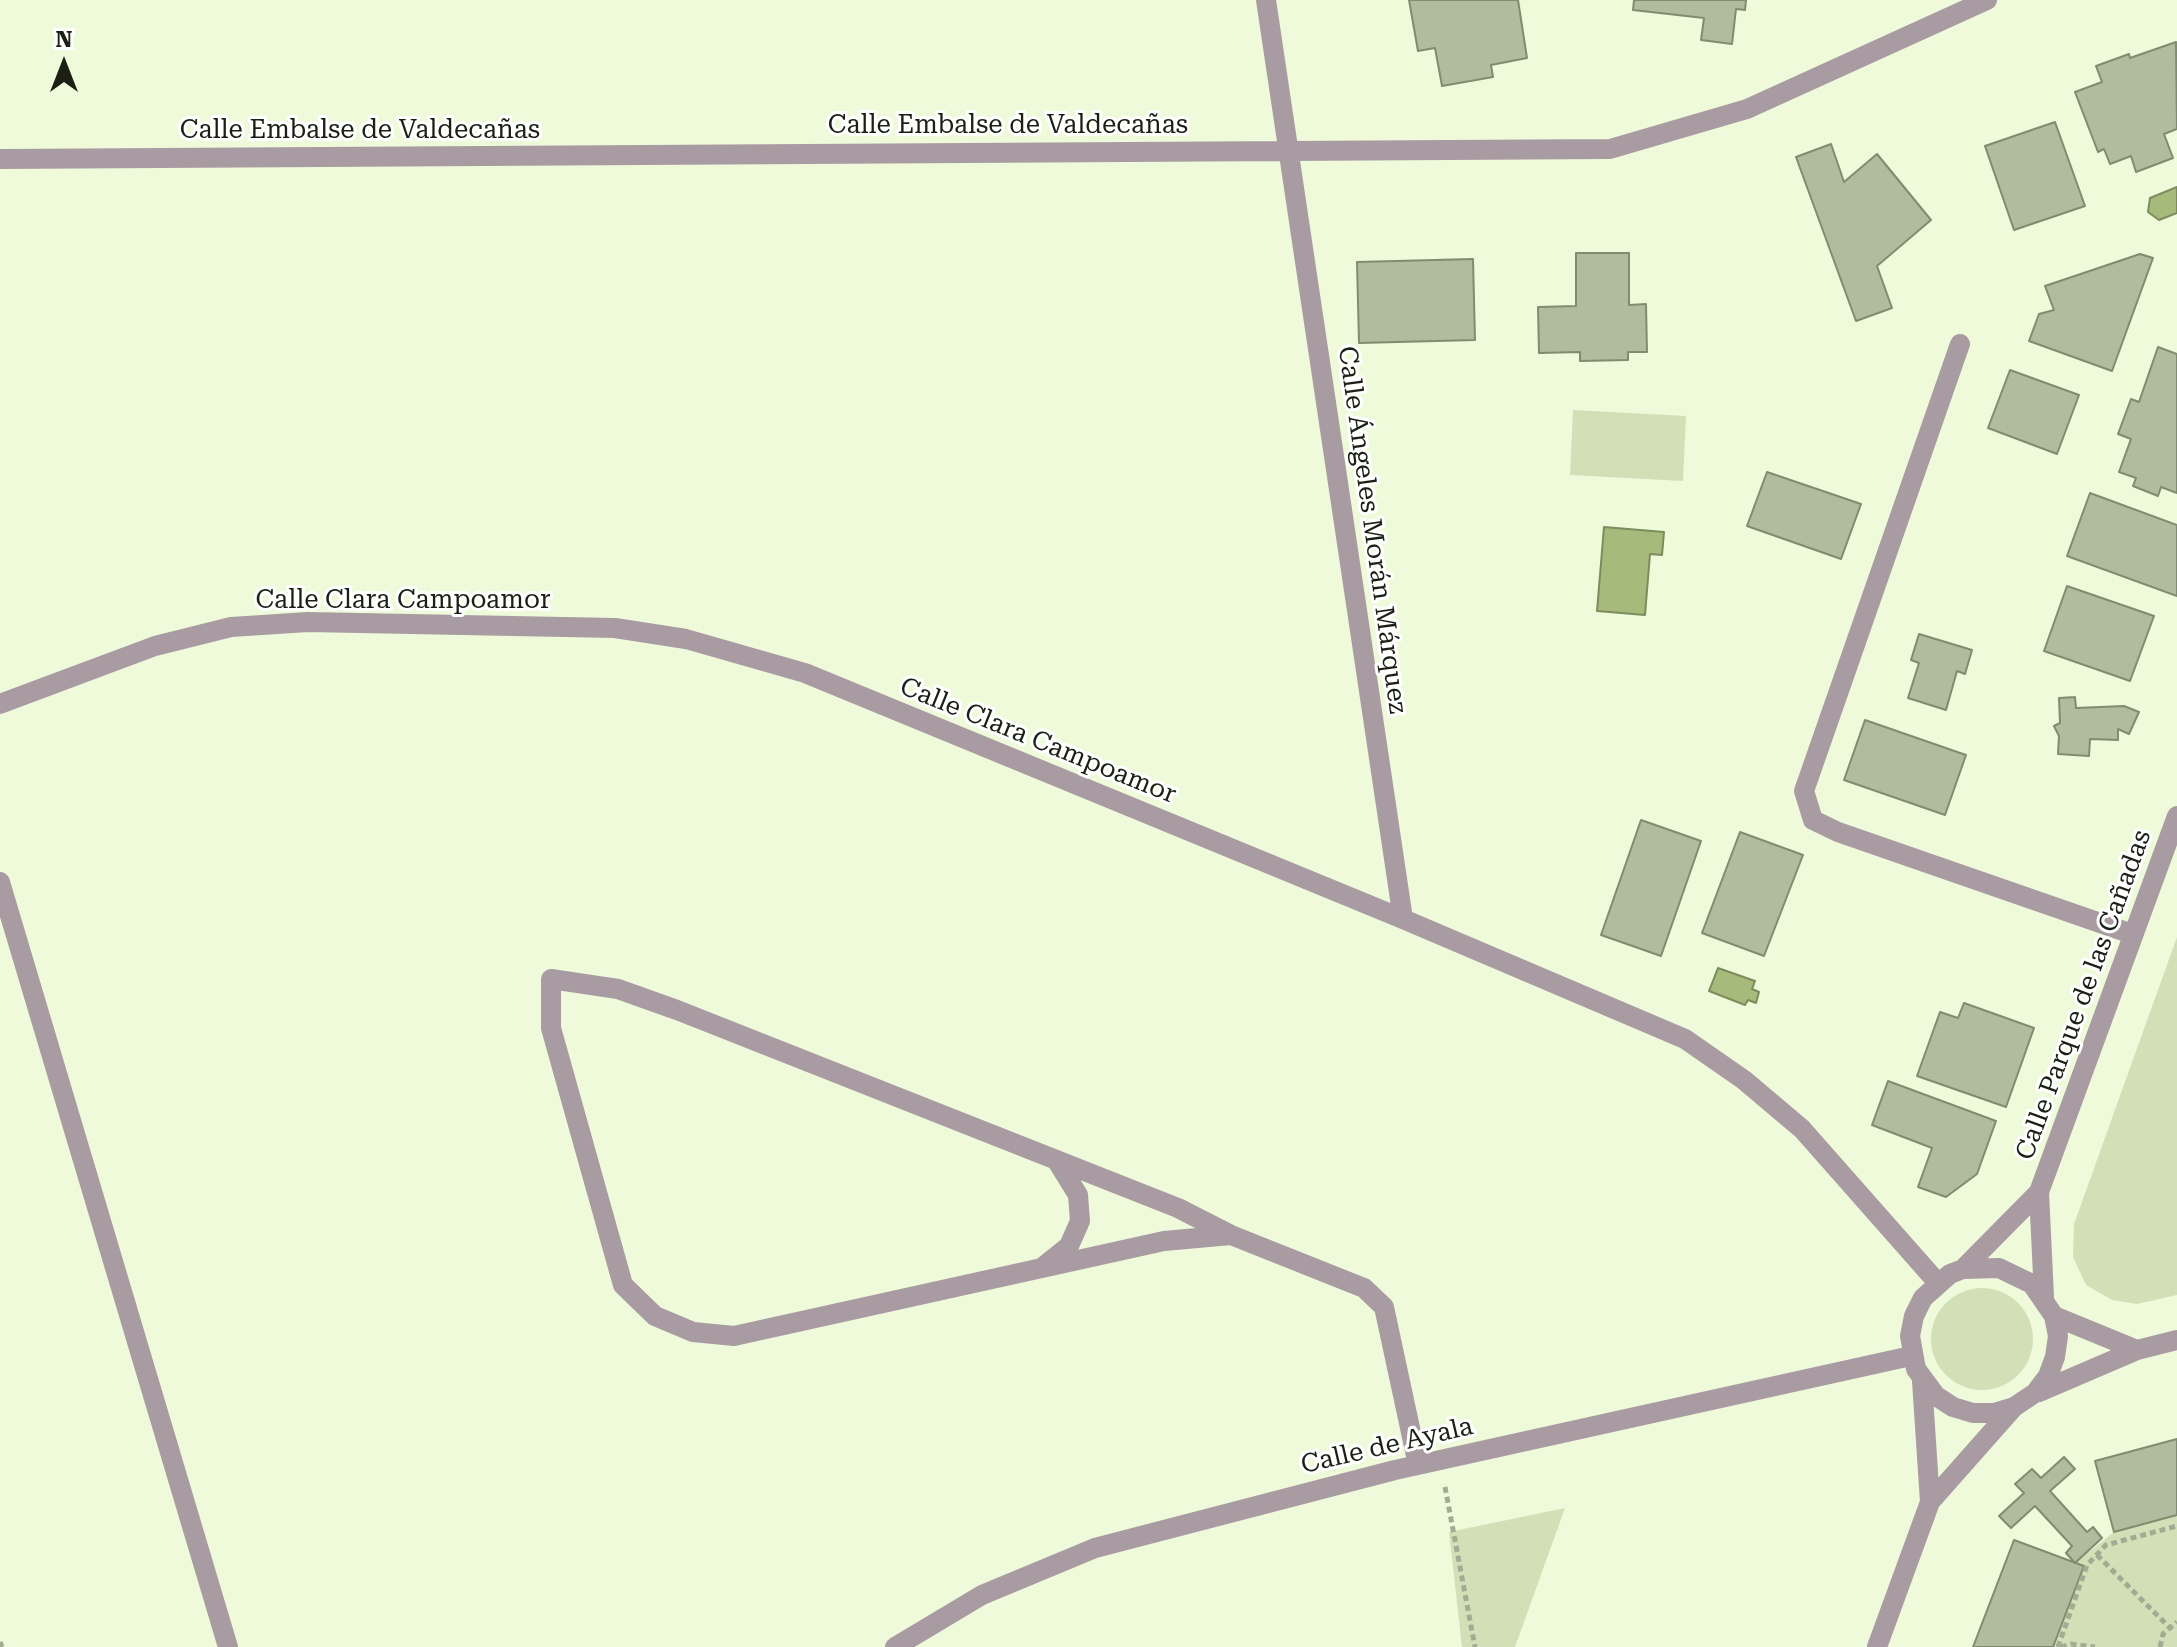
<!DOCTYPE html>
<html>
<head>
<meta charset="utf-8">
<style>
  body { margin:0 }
  #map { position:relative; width:2177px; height:1647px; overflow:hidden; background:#effadb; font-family:"Roboto Serif",serif }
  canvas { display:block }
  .north { position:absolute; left:24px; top:24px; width:80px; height:80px; -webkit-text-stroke:6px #fff; paint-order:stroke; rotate:0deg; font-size:22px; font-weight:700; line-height:32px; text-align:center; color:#1b1f14 }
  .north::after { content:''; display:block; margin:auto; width:28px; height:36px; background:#1b1f14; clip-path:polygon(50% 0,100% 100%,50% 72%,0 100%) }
</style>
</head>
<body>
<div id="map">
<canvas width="2177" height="1647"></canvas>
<div class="north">N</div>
</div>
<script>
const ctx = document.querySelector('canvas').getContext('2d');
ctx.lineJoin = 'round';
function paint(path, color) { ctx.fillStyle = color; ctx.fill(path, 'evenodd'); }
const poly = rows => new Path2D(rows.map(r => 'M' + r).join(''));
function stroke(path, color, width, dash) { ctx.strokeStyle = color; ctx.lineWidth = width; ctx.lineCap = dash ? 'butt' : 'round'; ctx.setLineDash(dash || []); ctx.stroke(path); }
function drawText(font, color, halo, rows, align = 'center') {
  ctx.font = font + ' "Roboto Serif",serif'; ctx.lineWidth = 6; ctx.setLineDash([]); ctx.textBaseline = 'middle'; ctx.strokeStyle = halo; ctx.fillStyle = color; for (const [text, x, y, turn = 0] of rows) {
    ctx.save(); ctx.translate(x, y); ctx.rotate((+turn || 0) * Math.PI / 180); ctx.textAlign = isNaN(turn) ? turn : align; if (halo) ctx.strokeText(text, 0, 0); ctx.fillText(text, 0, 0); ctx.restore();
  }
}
paint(poly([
  [1573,410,1686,416,1683,481,1570,475],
  [2177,937,2177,1295,2137,1304,2112,1300,2086,1285,2073,1257,2074,1224],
  '1931 1339a51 51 0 1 1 102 0a51 51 0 1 1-102 0Z',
  [1565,1508,1515,1647,1462,1647,1449,1532],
  [2177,1515,2177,1647,2053,1647,2083,1566,2075,1563,2114,1532]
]), '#d2e0b8');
const water = poly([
  [2177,187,2177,213,2159,220,2148,212,2150,198,2177,187],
  [1604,527,1664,532,1662,555,1650,554,1645,615,1597,611,1604,527],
  [1718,968,1755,981,1752,989,1759,992,1756,1003,1748,1000,1745,1005,1709,991,1718,968]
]);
paint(water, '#a6bb7b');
stroke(water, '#7c8c5c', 2);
const building = poly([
  [1409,0,1518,0,1527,58,1491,65,1493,77,1442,86,1435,48,1418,51,1409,0],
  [1634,0,1746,0,1745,10,1736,9,1732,44,1701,40,1704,18,1633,10,1634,0],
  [2176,42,2177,129,2164,134,2173,158,2136,172,2131,156,2110,164,2104,149,2098,152,2075,92,2102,82,2096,66,2129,54,2130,58,2176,42],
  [2055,122,2085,206,2014,230,1985,146,2055,122],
  [1831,144,1844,182,1877,154,1931,220,1877,266,1892,308,1856,321,1796,157,1831,144],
  [1576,253,1629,253,1629,305,1646,304,1647,352,1628,352,1628,360,1580,361,1580,352,1539,353,1538,307,1576,306,1576,253],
  [2140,254,2153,258,2112,371,2029,341,2039,314,2054,310,2045,286,2140,254],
  [1473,259,1475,340,1359,343,1357,262,1473,259],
  [2158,347,2177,354,2177,493,2161,487,2158,496,2133,486,2136,478,2119,472,2131,439,2118,434,2131,399,2139,402,2158,347],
  [2010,370,2079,395,2057,454,1988,428,2010,370],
  [1767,472,1861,504,1841,559,1747,526,1767,472],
  [2090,493,2177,525,2177,596,2067,556,2090,493],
  [2067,586,2154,616,2130,681,2044,651,2067,586],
  [1919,634,1972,650,1965,674,1957,671,1946,710,1908,698,1919,663,1911,660,1919,634],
  [2075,697,2076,708,2124,706,2139,712,2129,734,2118,729,2118,740,2090,739,2089,756,2058,754,2059,736,2054,726,2060,723,2059,698,2075,697],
  [1865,720,1966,755,1945,815,1844,780,1865,720],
  [1641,820,1701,841,1661,956,1601,935,1641,820],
  [1740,832,1803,855,1764,956,1702,933,1740,832],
  [1964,1003,2034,1028,2006,1107,1917,1076,1940,1012,1958,1018,1964,1003],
  [1888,1081,1996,1121,1977,1174,1946,1197,1918,1187,1932,1148,1872,1125,1888,1081],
  [2177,1439,2177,1515,2114,1532,2095,1461,2177,1439],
  [2064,1457,2075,1469,2050,1491,2087,1532,2093,1527,2102,1538,2075,1563,2066,1553,2072,1546,2035,1506,2011,1528,1999,1516,2024,1493,2015,1484,2032,1469,2041,1478,2064,1457],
  [2014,1540,2084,1566,2053,1647,1973,1647,2014,1540]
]);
paint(building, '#b1bb9e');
stroke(building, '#818b6f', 2);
stroke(poly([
  [1445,1487,1475,1647],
  [2097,1555,2169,1627],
  [0,1642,2,1647],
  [2058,1647,2087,1565,2106,1545,2177,1526],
  [2061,1647,2071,1644,2095,1647],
  [2160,1647,2163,1634,2177,1622]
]), '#a3ab93', 5, [6, 4]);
stroke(poly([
  [1266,0,1403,919],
  [0,159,1610,149,1747,109,1987,0],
  [1960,344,1804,791,1813,820,1838,832,2132,934],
  [0,704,155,646,231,627,308,622,615,628,686,639,805,673,1403,919,1685,1039,1744,1080,1802,1129,1937,1282],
  [0,882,228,1647],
  [1231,1235,1164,1241,734,1336,693,1332,655,1316,623,1285,551,1028,551,979,618,989,677,1010,1178,1208,1231,1235,1364,1288,1384,1307,1418,1465],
  [1044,1266,1069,1246,1080,1221,1078,1195,1057,1161],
  [1963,1269,2039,1192],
  [2044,1297,2039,1192,2177,816],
  [2054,1316,2137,1350],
  [1922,1381,1930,1502],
  [2039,1392,2137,1350,2177,1340],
  [895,1647,982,1595,1095,1548,1395,1470,1911,1356],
  [1877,1647,1930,1502,2014,1407,2035,1393,2048,1376,2055,1357,2058,1336,2054,1316,2032,1284,1999,1268,1963,1269,1950,1274,1923,1298,1914,1316,1910,1336,1916,1369,1936,1396,1953,1407,1973,1413,1994,1413,2014,1407]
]), '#a99ba2', 20);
drawText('26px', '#1b1f14', '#fff', [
  ["Calle Embalse de Valdecañas",1008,125],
  ["Calle Embalse de Valdecañas",360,130],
  ["Calle Ángeles Morán Márquez",1372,530,82],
  ["Calle Clara Campoamor",403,600],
  ["Calle Clara Campoamor",1038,741,22],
  ["Calle Parque de las Cañadas",2084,995,-70],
  ["Calle de Ayala",1387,1446,-13]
]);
</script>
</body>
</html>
